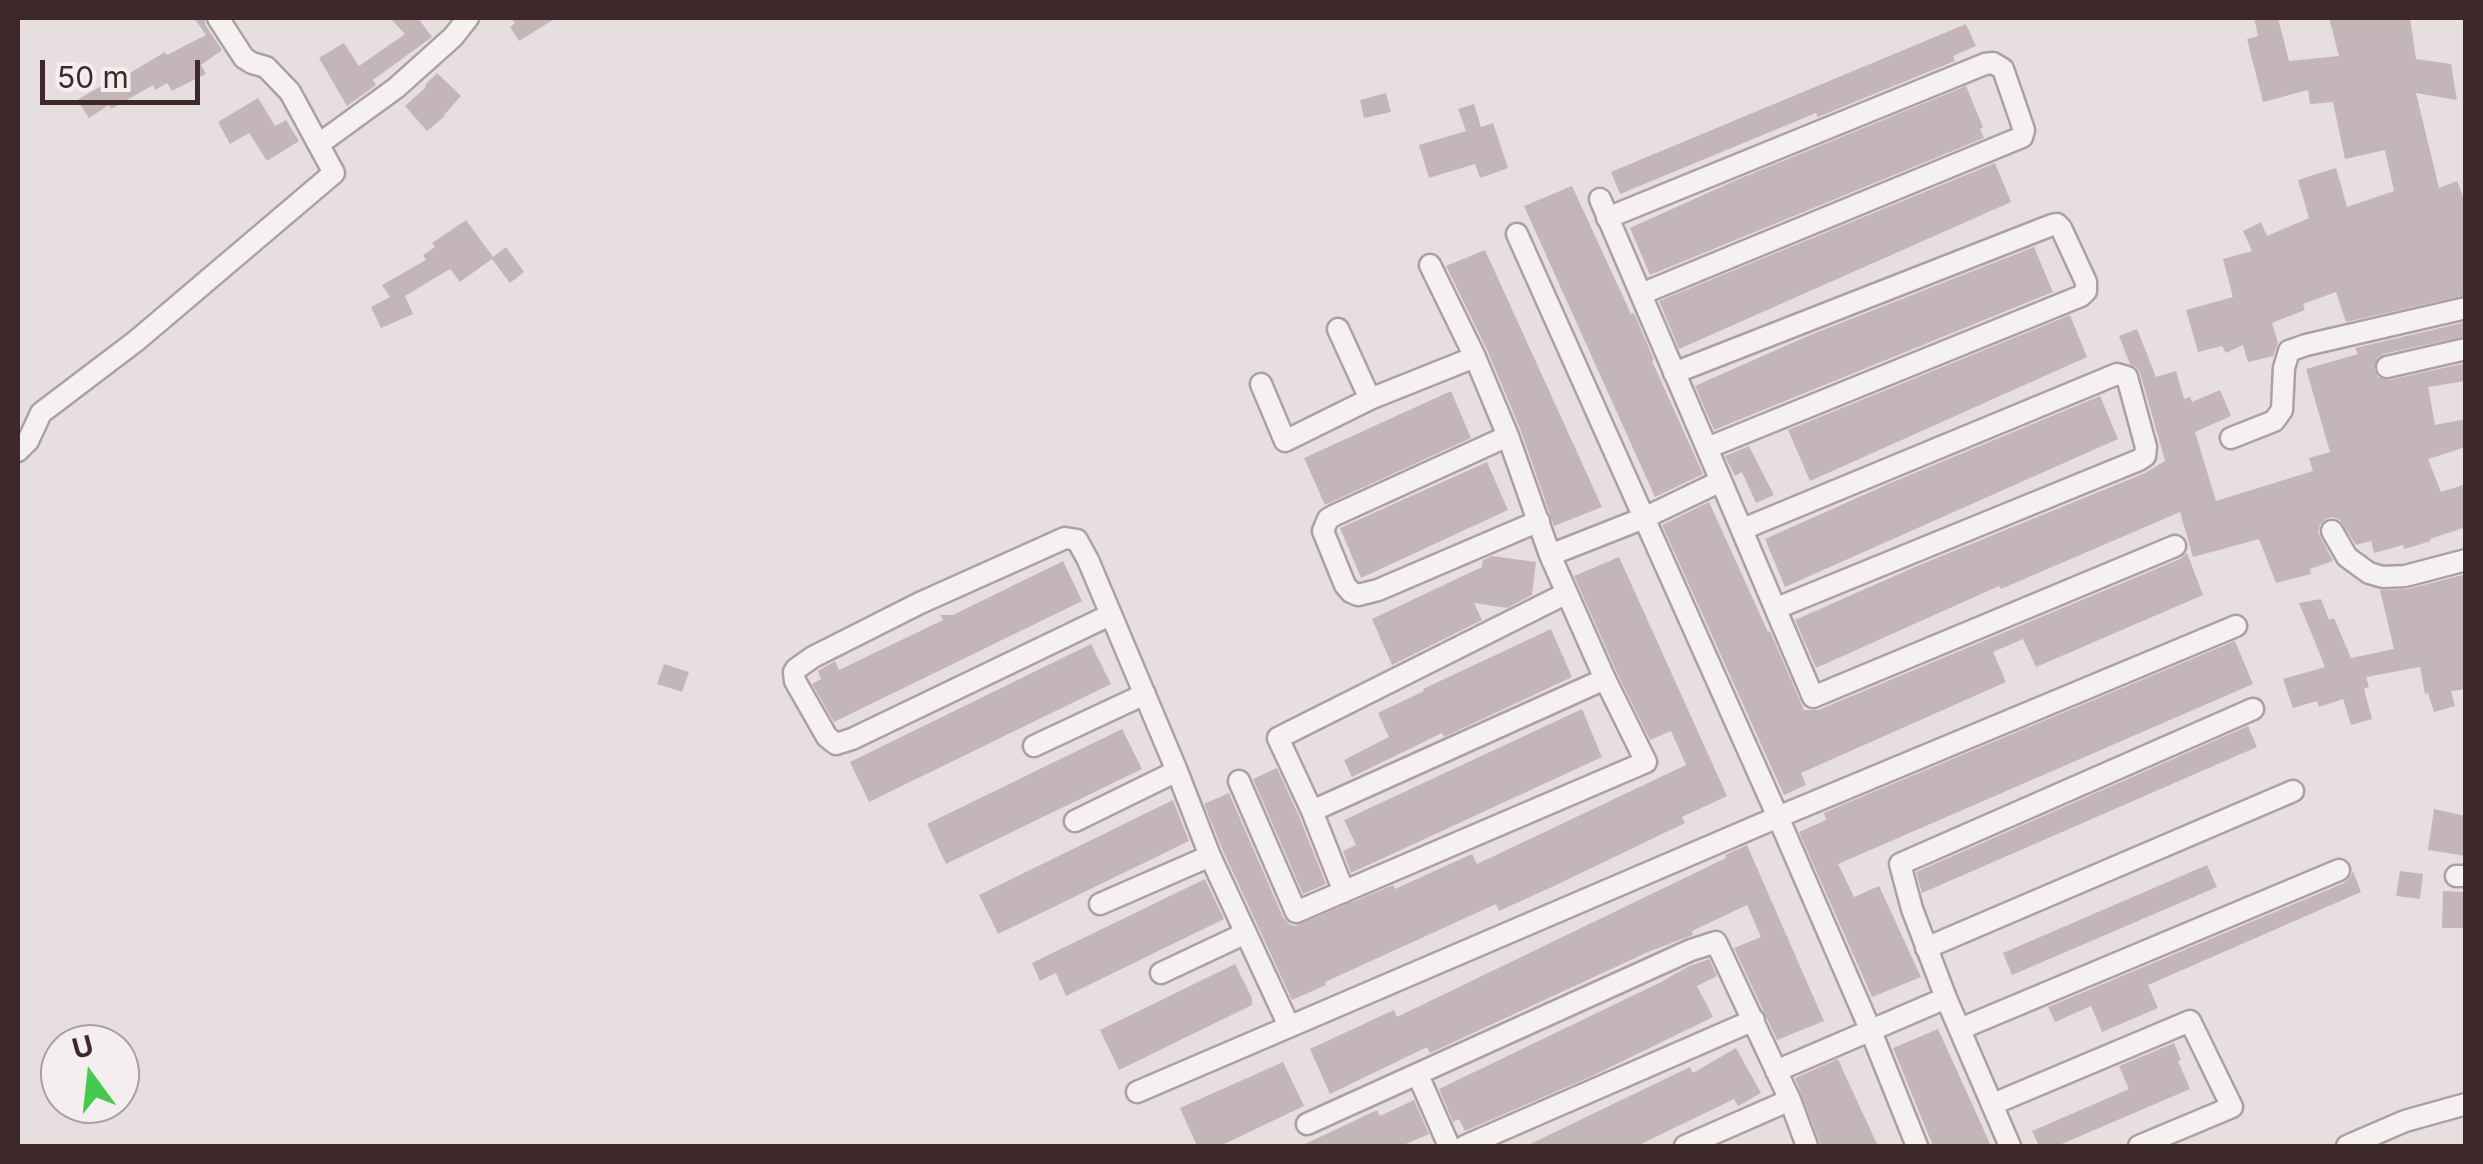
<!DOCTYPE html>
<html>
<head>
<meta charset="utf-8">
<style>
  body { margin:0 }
  #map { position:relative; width:2483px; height:1164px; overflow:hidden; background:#e7dee0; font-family:Inter,sans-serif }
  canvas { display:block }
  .frame { position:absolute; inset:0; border:20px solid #3e282b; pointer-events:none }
  .north { position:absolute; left:40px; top:1024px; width:100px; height:100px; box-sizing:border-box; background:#f5eeef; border:2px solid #ac9fa1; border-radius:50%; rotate:345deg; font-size:28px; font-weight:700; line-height:40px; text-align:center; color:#3e282b }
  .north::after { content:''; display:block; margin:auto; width:35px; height:45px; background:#47c94e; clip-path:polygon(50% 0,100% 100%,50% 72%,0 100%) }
  .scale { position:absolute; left:40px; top:60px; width:160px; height:45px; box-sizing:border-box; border:5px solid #3e282b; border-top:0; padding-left:12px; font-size:30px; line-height:35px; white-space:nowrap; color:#3e282b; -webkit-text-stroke:8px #f5eeef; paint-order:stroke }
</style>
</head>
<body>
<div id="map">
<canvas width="2483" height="1164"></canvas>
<div class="frame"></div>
<div class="north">U</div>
<div class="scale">50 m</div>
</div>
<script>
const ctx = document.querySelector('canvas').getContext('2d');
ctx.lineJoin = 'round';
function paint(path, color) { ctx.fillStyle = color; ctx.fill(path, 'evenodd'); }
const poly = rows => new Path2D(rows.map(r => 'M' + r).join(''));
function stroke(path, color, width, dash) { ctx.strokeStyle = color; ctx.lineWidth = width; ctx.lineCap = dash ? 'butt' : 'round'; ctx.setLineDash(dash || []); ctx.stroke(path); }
paint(poly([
  [194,18,204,18,206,26,222,50,201,65,206,74,172,91,167,83,155,90,153,85,111,109,109,105,89,118,77,100,124,73,125,76,165,52,167,55,206,35],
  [390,18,418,18,432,37,373,80,376,85,347,106,319,58,344,43,359,66,405,34],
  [511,18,556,18,519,41,510,27,515,23],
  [2254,18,2278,18,2289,61,2339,56,2329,18,2410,18,2416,59,2451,64,2457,100,2416,93,2439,188,2457,181,2466,204,2466,295,2346,322,2336,292,2303,304,2305,310,2272,323,2278,343,2273,356,2248,362,2243,345,2226,353,2222,346,2198,352,2186,310,2233,297,2223,259,2252,251,2243,231,2261,222,2267,236,2309,218,2298,180,2336,168,2347,207,2394,191,2385,150,2345,159,2333,102,2310,104,2308,90,2263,102,2247,39,2258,36],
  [1966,24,1976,46,1953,56,1955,61,1818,117,1816,113,1620,194,1611,172],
  [437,73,461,96,444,115,445,116,427,131,405,106,426,87,425,85],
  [1966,86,1983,127,1980,129,1984,138,1650,275,1630,228,1734,181],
  [1386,93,1391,112,1364,118,1360,100],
  [258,98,275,126,286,120,299,141,267,161,249,133,230,144,218,122],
  [1474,104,1481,127,1493,123,1508,168,1480,178,1475,164,1429,178,1419,145,1466,131,1458,109],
  [1995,163,2011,202,1679,349,1659,301],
  [1572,186,1631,314,1634,313,1654,360,1652,361,1703,474,1655,497,1524,206],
  [466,220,493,257,506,247,524,272,510,283,492,259,460,282,450,269,405,296,413,314,381,328,371,307,390,297,382,285,426,260,423,255,435,247,432,243],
  [2034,247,2053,292,1714,430,1695,386,1810,335],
  [1485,250,1602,507,1554,526,1521,431,1488,352,1446,266],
  [2070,315,2087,357,1810,481,1788,430],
  [2466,322,2466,336,2383,354,2377,358,2374,369,2378,377,2389,380,2466,363,2466,381,2428,387,2435,425,2466,419,2466,447,2428,459,2441,492,2466,484,2466,527,2430,539,2431,541,2404,549,2403,545,2374,553,2371,541,2356,545,2340,520,2333,517,2326,519,2320,525,2318,532,2333,561,2310,569,2311,574,2276,583,2259,539,2193,557,2180,512,2001,589,1999,586,1816,668,1795,620,1917,566,2145,473,2165,461,2140,373,2136,367,2130,364,2119,336,2137,329,2156,377,2176,371,2184,399,2190,397,2192,402,2220,390,2231,416,2195,432,2216,501,2313,471,2309,458,2330,452,2306,369,2358,354,2355,348],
  [1451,391,1471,438,1325,505,1304,458],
  [2100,396,2118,439,1785,587,1765,539,1888,484],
  [1749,446,1774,495,1756,503,1742,472,1735,476,1725,456],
  [1487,462,1508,510,1361,578,1340,528],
  [1709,502,1768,632,1770,631,1804,710,1818,710,2180,559,2187,553,2203,595,2036,667,2023,639,1993,652,2006,682,1801,773,1806,785,1784,795,1662,525],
  [1492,556,1536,562,1532,595,1507,608,1474,603,1482,620,1392,665,1372,619,1482,567,1483,560],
  [1619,557,1727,796,1682,817,1685,823,1554,886,1499,911,1496,904,1325,982,1326,985,1292,1000,1223,851,1204,804,1229,793,1283,917,1289,924,1295,926,1393,885,1395,889,1472,854,1477,864,1686,765,1671,731,1650,740,1617,673,1574,576],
  [1063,561,1082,601,834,722,812,684,821,679,818,671,835,661,839,670,943,620,940,615,953,615],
  [2466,574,2466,689,2451,691,2455,706,2434,712,2428,693,2425,694,2420,667,2366,677,2369,687,2364,689,2372,719,2351,725,2343,699,2319,707,2317,701,2293,708,2283,679,2325,667,2299,603,2321,599,2329,620,2334,618,2351,658,2394,649,2380,590,2408,589],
  [1551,629,1572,677,1444,737,1442,733,1352,777,1344,760,1389,737,1378,713,1424,691,1423,689],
  [2235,641,2253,684,1838,864,1854,897,1879,886,1921,977,1872,997,1799,832,1826,820,1824,813,1842,805],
  [1091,644,1111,684,869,802,850,762],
  [664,664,689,672,682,692,657,684],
  [1582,709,1602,757,1351,873,1343,851,1356,845,1344,820],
  [2248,726,2257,747,1922,893,1916,872],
  [1122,729,1142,769,946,864,927,824],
  [1277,768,1299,816,1326,884,1303,894,1253,779],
  [1173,800,1189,841,998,934,979,895],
  [2434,809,2466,816,2466,856,2428,850],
  [1747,845,1824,1021,1777,1040,1734,948,1761,937,1747,905,1692,931,1693,935,1648,952,1430,1053,1427,1047,1330,1094,1310,1049,1394,1010,1397,1017,1668,886,1726,858,1725,855],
  [2207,865,2217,887,2012,975,2003,953],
  [2353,871,2361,892,2148,985,2158,1008,2102,1032,2091,1006,2055,1022,2048,1007,2344,883,2350,877],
  [2400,871,2423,874,2420,899,2396,896],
  [1205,879,1224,919,1066,996,1056,973,1040,981,1032,963],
  [2443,891,2466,892,2466,928,2442,928],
  [1709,959,1717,976,1697,986,1713,1017,1590,1077,1465,1131,1459,1119,1453,1122,1439,1089,1661,982,1689,966],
  [1235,964,1252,998,1252,1005,1119,1070,1100,1030],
  [1938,1029,1973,1106,1991,1146,1933,1146,1893,1048],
  [2174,1043,2181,1060,2178,1061,2190,1089,2057,1146,2039,1146,2032,1131,2129,1089,2119,1066],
  [1736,1048,1761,1093,1738,1106,1734,1099,1637,1146,1526,1146,1690,1067,1693,1073],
  [1838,1059,1845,1075,1878,1146,1821,1146,1795,1078],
  [1283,1062,1304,1106,1220,1146,1197,1146,1180,1108],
  [1414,1100,1429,1134,1401,1146,1301,1146,1377,1110,1380,1116]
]), '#c4b6b8');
const minor = poly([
  [319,144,396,88,453,37,468,18],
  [1607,218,1985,64,1993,63,2003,69,2024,130,2022,137,1641,294],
  [1517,234,1778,817,1870,1029,1917,1146],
  [1338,329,1370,399],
  [2387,367,2466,349],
  [1674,373,2052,225,2057,224,2061,228,2086,282,2086,291,2081,296,1707,448],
  [1261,384,1285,441,1370,399,1475,357],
  [1508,436,1335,515,1328,519,1323,531,1345,585,1351,592,1358,595,1378,590,1539,521],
  [2231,438,2274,421,2282,410,2284,368,2289,351,2306,345,2466,308],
  [18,451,28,441,41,413,136,341,334,173,290,92,266,67,252,63,244,58,218,18],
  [1721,481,1813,697,2175,546],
  [1743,529,2117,374,2127,377,2146,447,2145,456,2139,460,1777,608],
  [2332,531,2347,557,2369,573,2383,577,2405,576,2466,560],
  [1550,555,1644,518,1721,481,1600,199],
  [1110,615,852,739,836,744,827,737,795,681,794,672,796,669,813,657,920,603,1065,538,1077,540,1088,560,1177,771,1210,856,1289,1026],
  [1034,746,1145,694],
  [1239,781,1296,912,1646,762,1605,679,1550,555,1508,436,1475,357,1430,265],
  [1312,811,1605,679],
  [1075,821,1177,771],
  [2456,876,2466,876],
  [1344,892,1312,811,1278,738,1567,593],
  [1100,904,1210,856],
  [1926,948,2293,791],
  [1161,973,1246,933],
  [1960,1029,2339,870],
  [1776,1071,1946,998],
  [1418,1075,1449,1146],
  [1137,1092,1778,817,2236,626],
  [1993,1104,2190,1021,2232,1107,2139,1146],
  [1307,1124,1691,950,1716,942,1790,1100,1807,1146],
  [1465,1146,1754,1020],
  [1685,1146,1790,1100],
  [2010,1146,1946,998,1912,909,1900,864,2253,709],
  [2347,1146,2405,1121,2466,1104]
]);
stroke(minor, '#aea0a2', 25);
stroke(minor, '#f6f1f1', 20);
</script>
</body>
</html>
